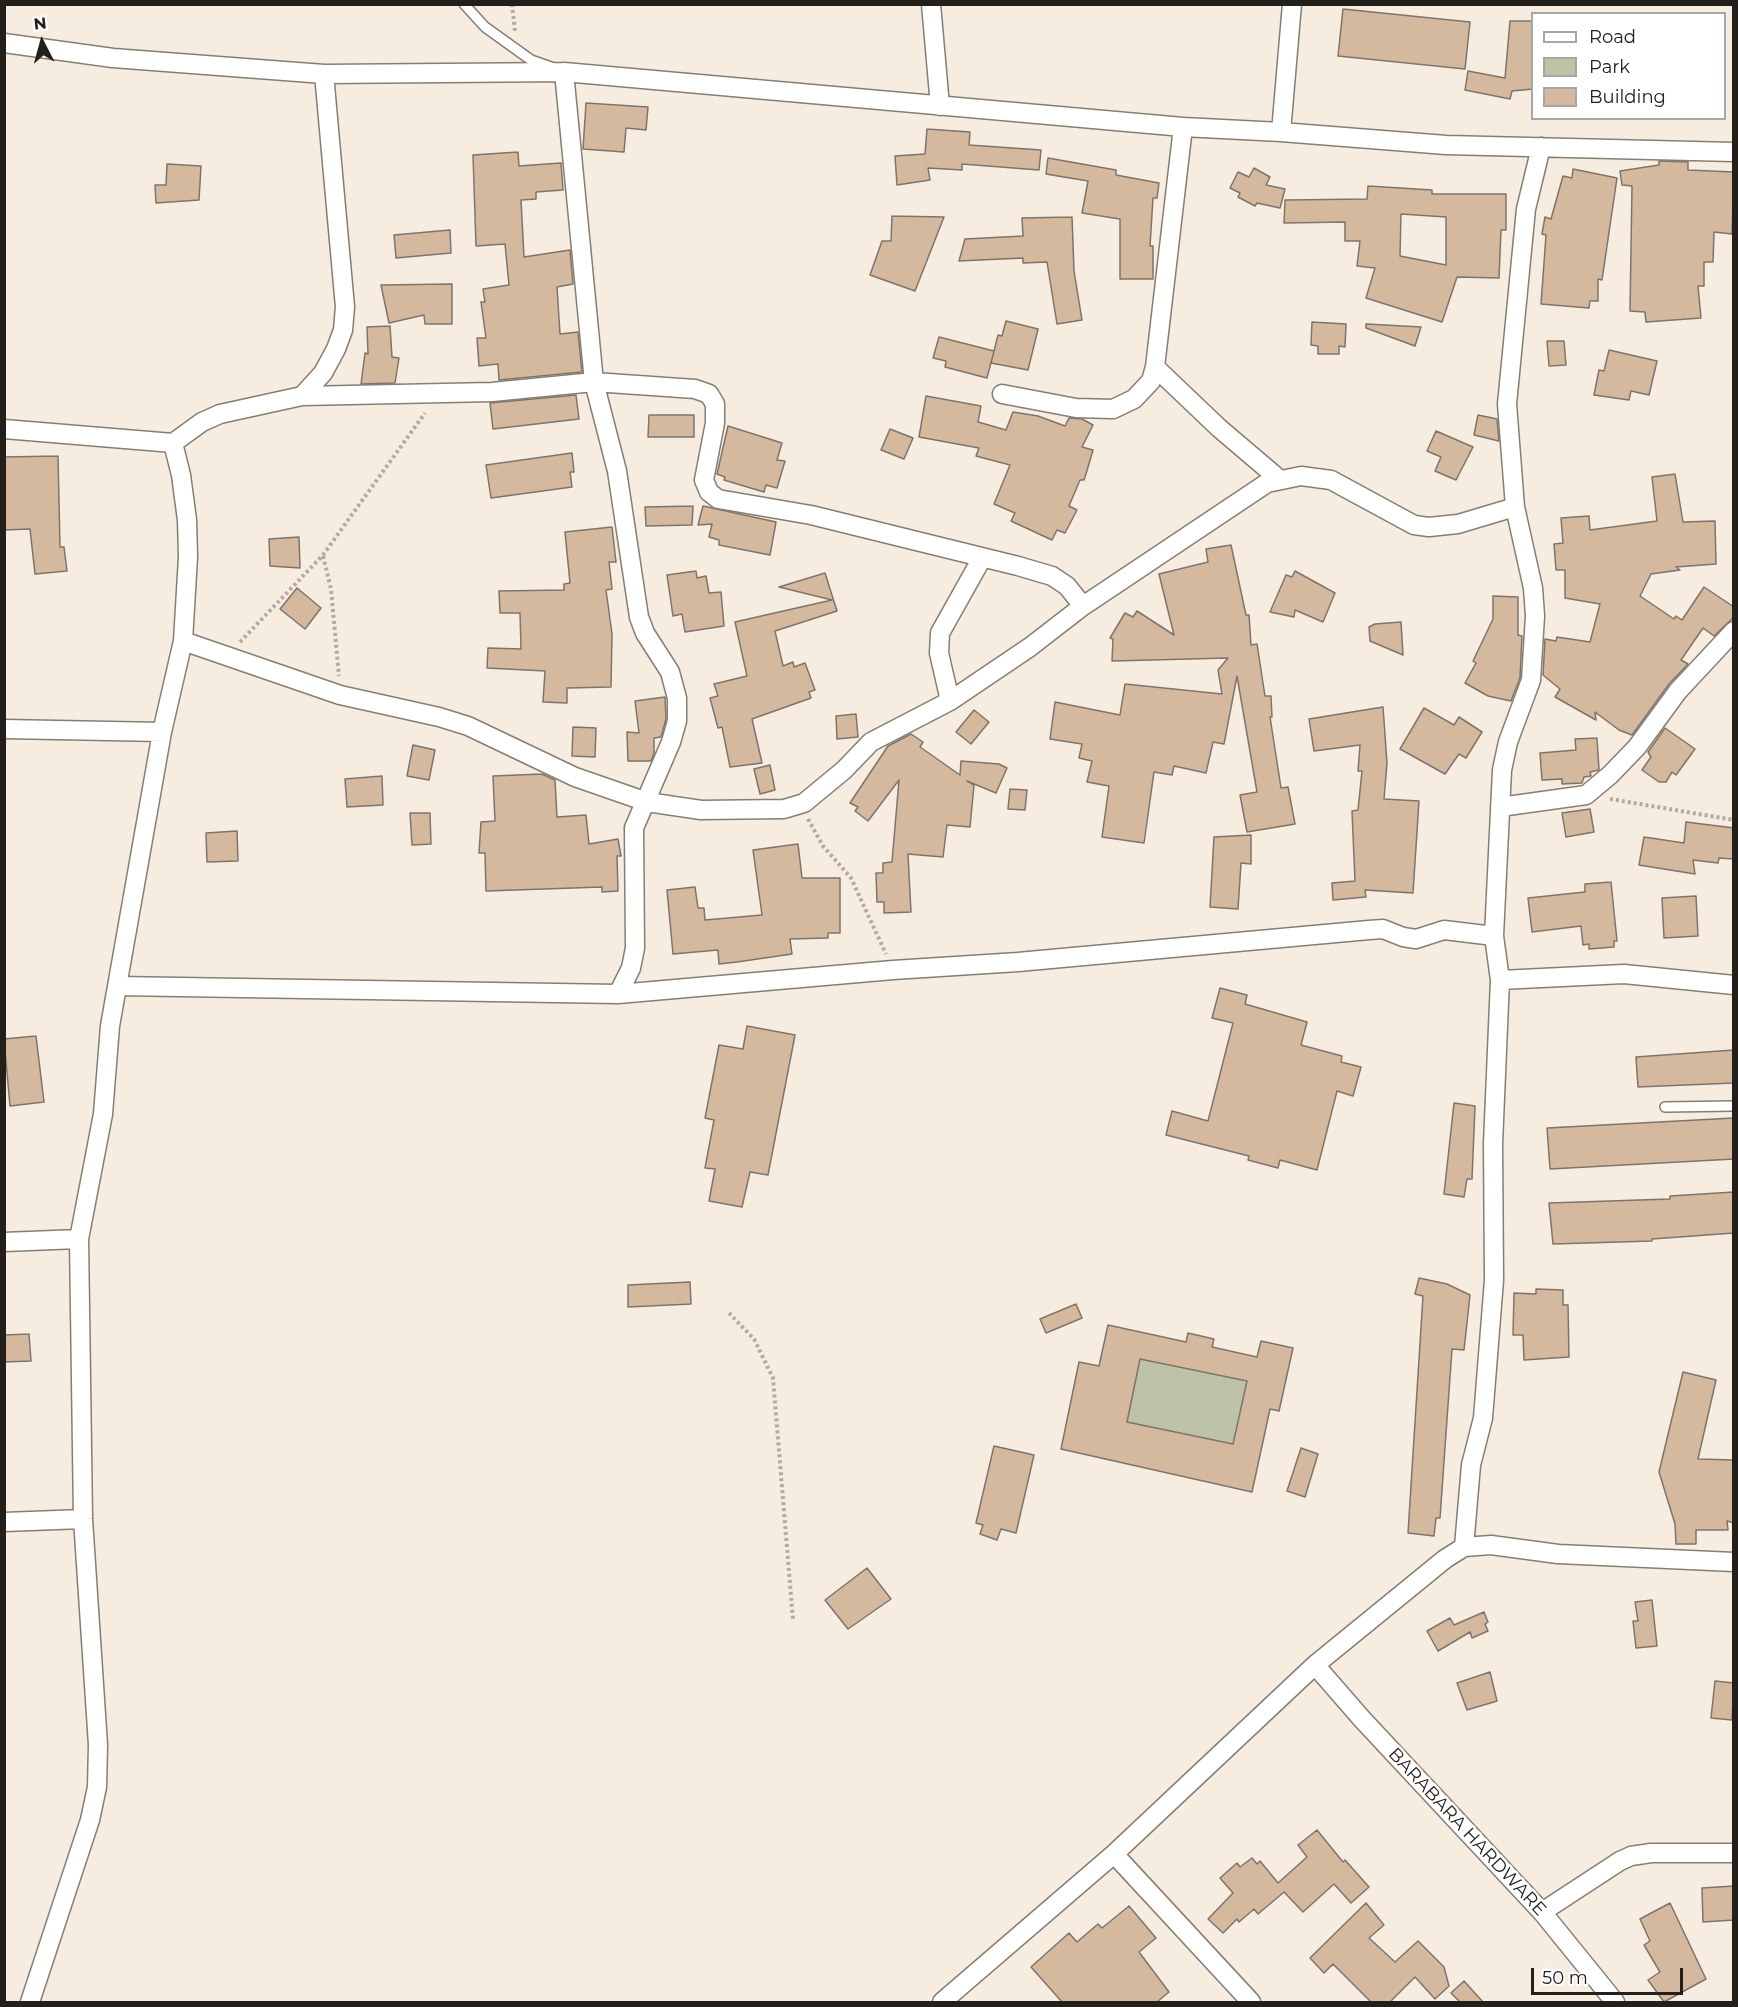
<!DOCTYPE html>
<html>
<head>
<meta charset="utf-8">
<style>
  body { margin:0 }
  #map { position:relative; width:1738px; height:2007px; overflow:hidden; background:#f6ece0; font-family:Montserrat,sans-serif }
  canvas { display:block }
  .frame { position:absolute; inset:0; border:6px solid #23201b; pointer-events:none }
  .legend { position:absolute; left:1531px; top:12px; width:195px; height:108px; box-sizing:border-box; background:#fff; border:2px solid #a7a6a4; margin:0; padding:8px 10px; list-style:none; font-size:18px; color:#23201b }
  .legend li { display:flex; align-items:center; gap:12px; height:30px }
  .legend b { width:30px; border:2px solid #a7a6a4 }
  .north { position:absolute; left:12px; top:12px; width:60px; height:60px; -webkit-text-stroke:4px #fff; paint-order:stroke; rotate:354deg; font-size:16px; font-weight:700; line-height:24px; text-align:center; color:#23201b }
  .north::after { content:''; display:block; margin:auto; width:21px; height:27px; background:#23201b; clip-path:polygon(50% 0,100% 100%,50% 72%,0 100%) }
  .scale { position:absolute; left:1531px; top:1968px; width:152px; height:27px; box-sizing:border-box; border:3px solid #23201b; border-top:0; padding-left:8px; font-size:18px; line-height:21px; white-space:nowrap; color:#23201b; -webkit-text-stroke:4px #fff; paint-order:stroke }
</style>
</head>
<body>
<div id="map">
<canvas width="1738" height="2007"></canvas>
<div class="frame"></div>
<ul class="legend">
<li><b style="height:8px;background:#fff"></b>Road</li>
<li><b style="height:16px;background:#bec3a7"></b>Park</li>
<li><b style="height:16px;background:#d5b99e"></b>Building</li>
</ul>
<div class="north">N</div>
<div class="scale">50 m</div>
</div>
<script>
const ctx = document.querySelector('canvas').getContext('2d');
ctx.lineJoin = 'round';
function paint(path, color) { ctx.fillStyle = color; ctx.fill(path, 'evenodd'); }
const poly = rows => new Path2D(rows.map(r => 'M' + r).join(''));
function stroke(path, color, width, dash) { ctx.strokeStyle = color; ctx.lineWidth = width; ctx.lineCap = dash ? 'butt' : 'round'; ctx.setLineDash(dash || []); ctx.stroke(path); }
function drawText(font, color, halo, rows, align = 'center') {
  ctx.font = font + ' Montserrat,sans-serif'; ctx.lineWidth = 5; ctx.setLineDash([]); ctx.textBaseline = 'middle'; ctx.strokeStyle = halo; ctx.fillStyle = color; for (const [text, x, y, turn = 0] of rows) {
    ctx.save(); ctx.translate(x, y); ctx.rotate((+turn || 0) * Math.PI / 180); ctx.textAlign = isNaN(turn) ? turn : align; if (halo) ctx.strokeText(text, 0, 0); ctx.fillText(text, 0, 0); ctx.restore();
  }
}
paint(poly([
  [1140,1359,1247,1381,1233,1444,1127,1422]
]), '#bec3a7');
const building = poly([
  [1343,9,1470,22,1465,69,1338,56,1343,9],
  [1510,21,1533,21,1533,89,1512,91,1510,99,1465,90,1468,71,1505,78,1510,21],
  [586,103,648,107,646,130,626,128,624,152,583,149,586,103],
  [927,129,970,132,969,145,1041,150,1039,170,962,164,962,170,928,168,930,180,897,185,895,156,925,154,927,129],
  [518,152,519,166,561,163,563,190,536,192,536,199,521,200,524,257,570,250,573,284,557,287,560,334,578,332,582,372,499,380,498,364,479,366,477,338,486,338,481,302,485,302,483,289,509,285,505,244,476,246,473,155,518,152],
  [1048,158,1116,170,1116,175,1159,183,1157,198,1153,198,1150,246,1153,246,1153,279,1120,279,1120,219,1082,213,1088,181,1046,174,1048,158],
  [1659,161,1688,162,1688,170,1734,172,1732,234,1714,232,1713,262,1704,262,1704,286,1698,286,1701,318,1646,322,1645,312,1630,311,1632,186,1622,185,1620,171,1659,165,1659,161],
  [167,164,201,166,199,200,156,203,155,185,166,185,167,164],
  [1254,168,1270,177,1266,185,1285,189,1280,208,1257,203,1255,206,1238,197,1240,193,1230,188,1238,172,1249,177,1254,168],
  [1573,169,1617,178,1602,280,1598,279,1598,301,1590,301,1589,308,1541,304,1546,235,1542,234,1545,217,1551,219,1563,176,1572,178,1573,169],
  [1368,186,1432,190,1432,194,1506,194,1506,230,1501,230,1499,278,1457,277,1442,322,1366,298,1375,268,1357,266,1360,241,1345,241,1345,222,1284,223,1285,200,1367,199,1368,186],
  [1401,214,1446,217,1446,265,1400,256,1401,214],
  [892,216,944,217,915,291,870,275,882,241,891,241,892,216],
  [1072,217,1074,271,1082,320,1057,324,1047,262,1023,263,1023,258,959,261,965,239,1023,236,1022,218,1072,217],
  [450,230,451,253,396,258,394,235,450,230],
  [452,284,452,324,425,324,424,315,389,323,381,285,452,284],
  [1006,321,1038,329,1028,370,991,363,998,335,1002,336,1006,321],
  [1312,322,1346,324,1345,347,1339,346,1339,354,1318,354,1318,346,1311,345,1312,322],
  [1366,324,1421,327,1415,346,1366,328,1366,324],
  [390,326,392,357,399,358,395,383,361,384,365,353,368,354,367,327,390,326],
  [939,337,994,351,987,378,945,367,946,361,933,358,939,337],
  [1547,341,1564,341,1566,365,1549,366,1547,341],
  [1609,350,1657,361,1649,395,1631,391,1629,400,1594,395,1599,370,1604,371,1609,350],
  [576,395,579,419,493,429,490,403,576,395],
  [926,396,981,406,978,422,1006,430,1013,412,1038,416,1065,426,1069,418,1082,419,1093,425,1082,447,1093,450,1086,474,1084,480,1080,480,1069,506,1077,510,1065,533,1057,530,1052,540,1011,521,1015,513,994,504,1010,465,976,456,979,448,919,437,926,396],
  [649,415,694,415,694,437,648,437,649,415],
  [1478,415,1497,419,1499,441,1474,435,1478,415],
  [728,426,782,443,777,460,785,461,777,488,766,485,764,492,724,480,725,477,717,474,728,426],
  [890,429,913,438,904,459,881,450,890,429],
  [1436,431,1473,447,1456,480,1435,471,1441,457,1427,451,1436,431],
  [572,453,574,472,570,472,572,487,491,498,486,465,572,453],
  [58,456,60,547,64,547,67,571,35,574,30,529,4,530,4,457,58,456],
  [1675,474,1683,522,1715,521,1716,564,1676,567,1680,570,1651,574,1640,596,1674,619,1676,616,1682,620,1704,587,1734,607,1734,617,1714,636,1703,628,1681,660,1688,664,1669,684,1632,735,1619,730,1595,712,1596,720,1555,697,1560,689,1543,675,1545,639,1556,641,1557,637,1590,642,1600,604,1565,598,1565,570,1556,570,1554,544,1563,543,1561,518,1589,516,1590,530,1657,521,1652,477,1675,474],
  [693,506,692,525,646,526,645,507,693,506],
  [703,506,776,522,770,555,719,545,719,540,709,537,712,524,698,525,703,506],
  [612,527,616,562,609,562,612,589,606,590,612,634,611,687,567,688,567,703,543,702,545,671,487,668,488,648,521,649,520,613,500,613,499,591,564,590,564,584,570,583,565,532,612,527],
  [299,537,300,568,270,566,269,539,299,537],
  [1231,545,1246,615,1249,615,1251,645,1257,644,1265,696,1271,696,1272,717,1270,717,1281,788,1288,787,1295,824,1247,832,1240,795,1257,792,1237,676,1224,744,1213,742,1206,773,1174,766,1172,775,1154,772,1144,843,1102,837,1109,786,1087,782,1092,761,1079,758,1082,744,1050,739,1055,702,1120,715,1125,684,1222,694,1218,670,1228,658,1112,661,1113,639,1110,638,1125,613,1133,617,1137,611,1174,635,1159,574,1208,562,1206,549,1231,545],
  [696,571,697,578,706,576,709,593,721,592,724,626,685,632,682,614,673,616,667,575,696,571],
  [1295,571,1335,593,1323,622,1295,610,1294,617,1270,612,1286,575,1292,577,1295,571],
  [825,573,837,611,775,631,783,666,793,662,794,667,805,663,815,690,809,692,811,698,752,719,762,763,730,767,722,727,718,728,710,698,718,696,714,684,747,676,735,622,832,600,779,587,825,573],
  [297,588,321,608,305,629,280,609,297,588],
  [1493,596,1518,597,1518,635,1522,636,1520,678,1511,701,1488,696,1465,683,1476,663,1473,661,1493,619,1493,596],
  [1401,622,1403,655,1370,641,1369,627,1375,624,1401,622],
  [665,697,666,719,661,737,654,738,654,753,651,761,628,761,627,732,639,733,635,701,665,697],
  [1383,707,1387,763,1384,799,1419,801,1413,893,1365,890,1366,897,1333,900,1332,883,1355,881,1352,811,1358,810,1362,771,1358,771,1360,745,1314,751,1309,719,1383,707],
  [1424,708,1454,725,1459,717,1482,732,1466,758,1459,754,1445,774,1400,749,1424,708],
  [974,710,989,722,971,744,956,732,974,710],
  [856,714,858,737,837,739,836,716,856,714],
  [573,727,596,728,595,757,572,756,573,727],
  [1665,728,1695,749,1676,775,1672,772,1666,782,1659,782,1642,770,1651,757,1648,752,1665,728],
  [911,734,923,742,920,747,960,775,961,761,999,764,1007,768,996,793,967,781,974,785,970,827,947,825,943,857,908,854,911,912,884,913,884,902,877,902,876,873,883,873,883,863,892,862,899,780,868,821,855,811,858,807,850,803,888,746,911,734],
  [1597,738,1599,770,1590,772,1591,776,1584,777,1582,783,1562,784,1562,779,1542,780,1540,753,1576,750,1575,739,1597,738],
  [413,745,435,750,429,780,407,776,413,745],
  [770,765,775,790,760,794,754,769,770,765],
  [542,774,555,780,557,817,586,815,589,844,618,839,621,856,617,856,618,891,602,892,602,887,486,891,485,853,479,853,481,822,495,821,493,776,542,774],
  [382,776,383,805,347,807,345,779,382,776],
  [1010,789,1027,790,1025,810,1008,809,1010,789],
  [1590,809,1594,832,1566,837,1562,813,1590,809],
  [410,813,430,813,431,844,412,845,410,813],
  [1686,822,1734,828,1734,859,1719,858,1718,863,1693,860,1695,874,1639,865,1644,837,1684,843,1686,822],
  [237,831,238,861,207,862,206,833,237,831],
  [1251,835,1251,864,1241,863,1238,909,1210,907,1214,837,1251,835],
  [798,844,802,878,840,878,840,933,828,933,828,938,790,939,792,954,737,962,719,964,718,950,673,954,667,890,695,887,698,908,704,908,705,920,762,915,753,850,798,844],
  [1611,882,1617,941,1614,941,1614,947,1589,949,1589,944,1583,945,1581,926,1532,932,1528,898,1585,892,1585,884,1611,882],
  [1696,896,1698,936,1664,938,1662,898,1696,896],
  [1220,988,1247,995,1245,1004,1307,1022,1301,1045,1342,1056,1341,1062,1361,1067,1353,1096,1337,1091,1317,1170,1280,1160,1278,1168,1248,1160,1249,1156,1166,1135,1172,1111,1208,1121,1233,1023,1212,1018,1220,988],
  [747,1026,795,1035,768,1175,750,1172,742,1207,709,1201,715,1169,705,1168,714,1120,705,1118,719,1045,743,1049,747,1026],
  [36,1036,44,1102,10,1106,4,1039,36,1036],
  [1734,1050,1734,1083,1638,1087,1636,1057,1734,1050],
  [1454,1103,1475,1106,1472,1179,1467,1179,1464,1197,1444,1194,1454,1103],
  [1734,1118,1734,1159,1550,1169,1547,1128,1734,1118],
  [1734,1192,1734,1233,1652,1239,1652,1241,1553,1244,1549,1203,1670,1199,1670,1196,1734,1192],
  [1419,1278,1447,1284,1470,1295,1464,1350,1452,1349,1440,1518,1436,1518,1434,1536,1408,1533,1423,1296,1415,1294,1419,1278],
  [690,1282,691,1304,628,1307,628,1285,690,1282],
  [1536,1289,1563,1290,1563,1305,1568,1305,1569,1357,1524,1360,1523,1335,1513,1335,1514,1293,1536,1294,1536,1289],
  [1076,1304,1082,1318,1046,1333,1040,1319,1076,1304],
  [1108,1325,1186,1342,1188,1333,1214,1339,1212,1347,1257,1357,1261,1341,1293,1348,1279,1411,1270,1409,1252,1492,1061,1449,1079,1362,1099,1366,1108,1325],
  [1140,1359,1247,1381,1233,1444,1127,1422,1140,1359],
  [29,1334,31,1361,4,1362,4,1335,29,1334],
  [1683,1372,1716,1380,1698,1459,1734,1460,1734,1523,1727,1521,1728,1530,1696,1530,1696,1544,1676,1544,1675,1524,1659,1472,1683,1372],
  [994,1446,1034,1455,1016,1533,1001,1529,997,1540,980,1534,983,1525,976,1523,994,1446],
  [1301,1448,1318,1454,1305,1497,1287,1491,1301,1448],
  [867,1568,891,1599,848,1629,825,1600,867,1568],
  [1652,1600,1657,1646,1636,1648,1633,1621,1638,1621,1635,1602,1652,1600],
  [1484,1612,1488,1622,1485,1624,1488,1631,1472,1638,1470,1632,1438,1651,1427,1631,1450,1618,1454,1625,1484,1612],
  [1490,1672,1497,1701,1467,1710,1457,1683,1490,1672],
  [1715,1681,1734,1683,1732,1720,1711,1718,1715,1681],
  [1317,1830,1343,1862,1345,1860,1369,1887,1351,1903,1334,1884,1303,1912,1284,1892,1258,1914,1254,1909,1239,1922,1237,1919,1223,1933,1208,1919,1233,1893,1220,1878,1237,1863,1240,1867,1252,1858,1257,1864,1260,1861,1278,1883,1307,1857,1298,1845,1317,1830],
  [1734,1886,1734,1920,1703,1922,1702,1888,1734,1886],
  [1366,1903,1384,1925,1369,1938,1395,1962,1418,1941,1444,1967,1449,1986,1435,1999,1415,1977,1390,2002,1371,2002,1333,1964,1324,1973,1310,1958,1366,1903],
  [1670,1903,1706,1979,1664,2002,1648,1980,1660,1972,1644,1945,1650,1941,1640,1919,1670,1903],
  [1129,1906,1156,1938,1139,1952,1169,1992,1157,2002,1062,2002,1031,1967,1069,1933,1077,1942,1098,1924,1102,1928,1129,1906],
  [1464,1981,1483,2002,1460,2002,1451,1993,1464,1981]
]);
paint(building, '#d5b99e');
stroke(building, '#7e746b', 1.5);
const service = poly([
  [464,4,485,27,531,60,551,67],
  [1665,1107,1734,1106]
]);
const minor = poly([
  [931,4,940,106],
  [4,43,113,58,324,74,564,72,1183,127,1281,132,1446,145,1734,152],
  [564,72,594,382,617,471,639,617,645,633,670,672,677,698,677,721,671,742,634,828,635,948,631,968,618,994],
  [1281,132,1292,4],
  [1155,367,1219,428,1279,479],
  [1002,394,1076,408,1113,409,1134,399,1151,381,1155,367,1183,127],
  [302,396,323,373,336,349,343,330,345,307,324,74],
  [4,429,173,443],
  [183,641,340,695,439,717,468,726,575,777,647,802,701,810,784,809,804,803,844,770,871,742,950,701,1030,647,1083,606,1267,483,1301,476,1331,480,1414,525,1429,527,1458,524,1515,507],
  [950,701,939,653,940,633,982,558],
  [4,729,162,732],
  [1500,807,1586,795,1610,775,1637,747,1678,691,1734,631],
  [1500,980,1624,974,1734,985],
  [117,986,618,994,893,970,1018,962,1369,930,1383,929,1403,937,1416,939,1444,930,1494,936],
  [4,1242,79,1239],
  [4,1522,83,1519],
  [1464,1547,1471,1465,1483,1418,1494,1280,1493,1144,1500,980,1494,936,1502,770,1508,742,1531,680,1535,616,1533,588,1515,507,1507,404,1526,209,1541,147],
  [1315,1665,1362,1719,1542,1912,1615,2002],
  [1114,1854,1251,2002],
  [1542,1912,1620,1861,1631,1856,1651,1853,1734,1853],
  [30,2002,90,1820,97,1787,98,1745,83,1519,79,1239,103,1114,110,1026,162,732,183,641,188,557,187,520,181,475,173,443,202,422,220,414,302,396,492,392,594,382,695,389,709,394,715,404,715,423,704,480,709,492,718,499,811,515,1018,566,1052,576,1067,586,1083,606],
  [942,2002,1114,1854,1315,1665,1445,1559,1464,1547,1491,1545,1558,1554,1734,1562]
]);
stroke(service, '#867e73', 12);
stroke(minor, '#867e73', 21);
stroke(poly([
  [512,4,515,31],
  [323,556,331,589,339,676],
  [240,642,323,555,425,413],
  [1610,799,1734,820],
  [808,819,823,846,851,878,886,954],
  [729,1313,754,1339,773,1378,793,1620]
]), '#b3aba1', 4, [3, 3]);
stroke(service, '#fff', 9);
stroke(minor, '#fff', 18);
drawText('18px', '#23201b', '#fff', [
  ["BARABARA HARDWARE",1467,1832,47]
]);
</script>
</body>
</html>
